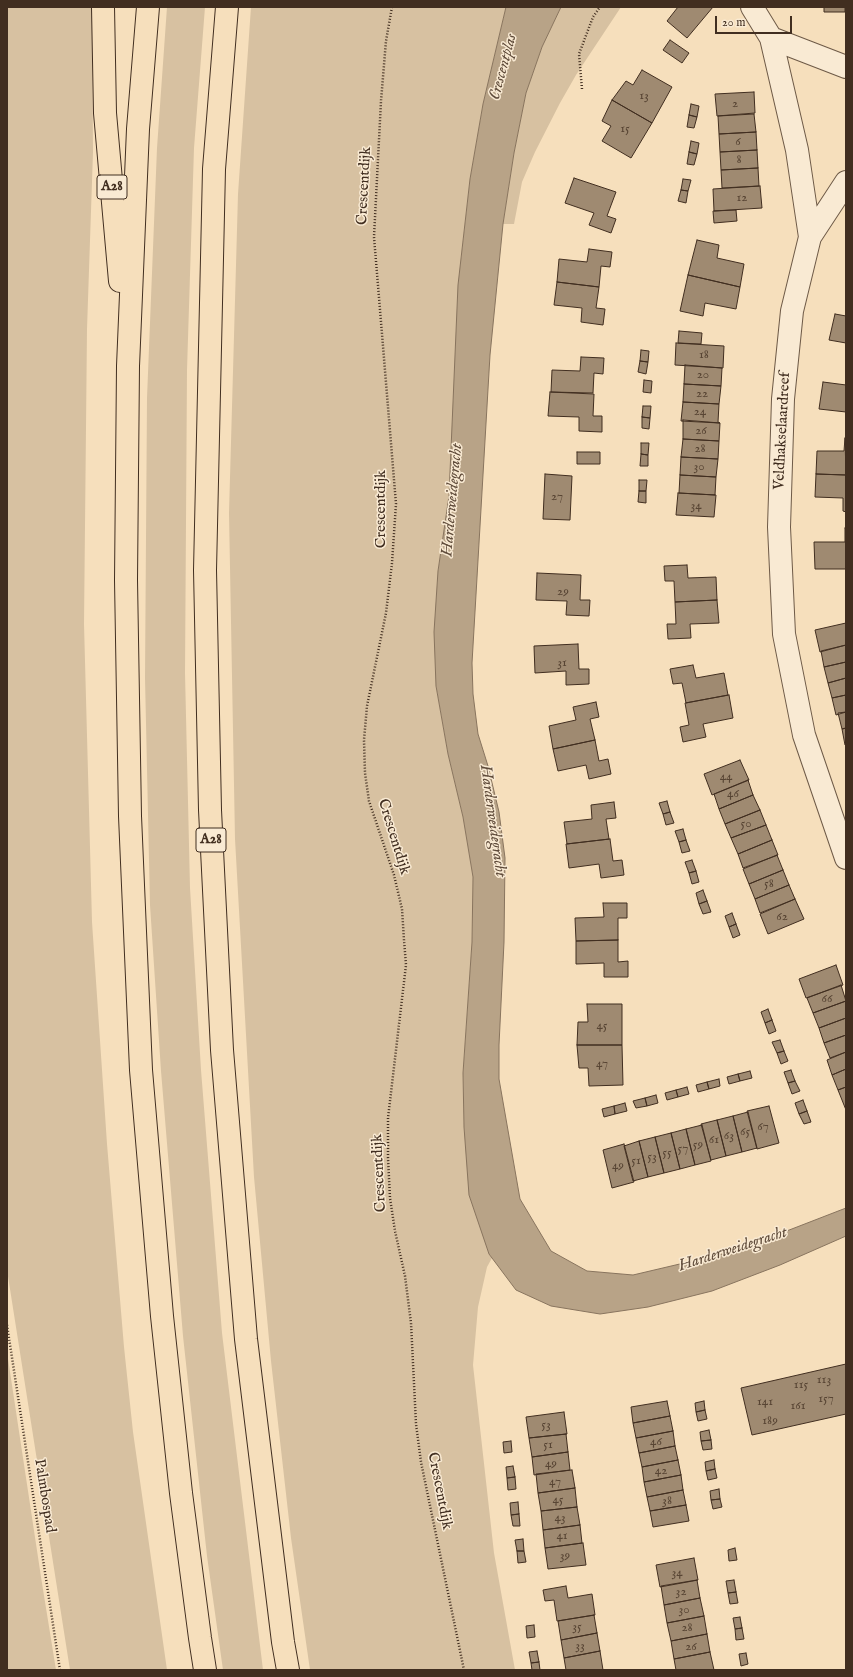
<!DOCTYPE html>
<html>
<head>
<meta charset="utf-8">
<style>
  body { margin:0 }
  #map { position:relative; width:853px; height:1677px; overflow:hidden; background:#f6dfbc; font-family:"IM FELL English",serif }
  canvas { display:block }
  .frame { position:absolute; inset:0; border:8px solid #412e20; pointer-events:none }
  .scale { position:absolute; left:715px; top:16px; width:77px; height:18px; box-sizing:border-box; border:2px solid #412e20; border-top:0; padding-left:5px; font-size:12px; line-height:14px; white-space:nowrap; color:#412e20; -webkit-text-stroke:3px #f9ead3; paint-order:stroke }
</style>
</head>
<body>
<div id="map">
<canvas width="853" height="1677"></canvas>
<div class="frame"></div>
<div class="scale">20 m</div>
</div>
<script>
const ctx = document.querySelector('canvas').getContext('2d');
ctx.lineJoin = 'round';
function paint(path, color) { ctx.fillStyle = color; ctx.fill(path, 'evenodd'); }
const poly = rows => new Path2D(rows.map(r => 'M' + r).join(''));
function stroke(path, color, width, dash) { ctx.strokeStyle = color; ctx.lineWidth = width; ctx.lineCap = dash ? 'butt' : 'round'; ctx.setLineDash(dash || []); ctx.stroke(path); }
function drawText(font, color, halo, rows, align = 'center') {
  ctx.font = font + ' "IM FELL English",serif'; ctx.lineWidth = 3; ctx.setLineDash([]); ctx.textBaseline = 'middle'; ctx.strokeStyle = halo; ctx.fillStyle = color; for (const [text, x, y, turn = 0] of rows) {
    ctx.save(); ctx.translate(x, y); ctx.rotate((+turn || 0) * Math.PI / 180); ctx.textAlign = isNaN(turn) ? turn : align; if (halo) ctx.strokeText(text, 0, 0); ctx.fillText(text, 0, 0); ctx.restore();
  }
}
paint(poly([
  [7,7,92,7,93,152,87,329,84,624,92,922,107,1144,124,1347,133,1432,167,1670,70,1670,7,1270],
  [167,7,205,7,194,148,187,370,185,673,190,888,201,1070,222,1333,263,1670,223,1670,207,1556,183,1336,161,1071,150,905,145,678,147,398,157,148],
  [251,7,506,7,483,104,470,179,461,259,449,496,438,571,436,686,448,754,463,817,473,877,472,942,463,1073,464,1127,489,1254,492,1258,487,1267,478,1307,473,1365,494,1553,515,1670,310,1670,291,1538,271,1361,254,1177,235,839,229,513,238,194],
  [561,7,621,7,576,75,560,103,535,152,522,182,514,224,503,224,514,153,526,93,542,47],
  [7,1352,41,1577,56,1670,7,1670]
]), '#d7c1a1');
const water = poly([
  [506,7,561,7,542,47,526,93,514,153,503,224,490,355,472,663,473,694,478,734,488,766,499,812,505,858,504,942,499,1045,499,1079,520,1199,551,1251,587,1271,633,1275,735,1251,846,1208,846,1236,780,1265,712,1291,648,1307,600,1314,551,1306,516,1290,489,1254,469,1195,464,1127,463,1073,472,942,473,877,463,817,448,754,436,686,434,632,438,571,449,496,458,285,470,179,483,104,506,7]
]);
paint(water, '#b8a387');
stroke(water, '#88745e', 1);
const building = poly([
  [678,7,713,7,687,38,667,21,678,7],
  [824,7,845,7,845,12,824,12,824,7],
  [670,40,689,53,682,63,663,50,670,40],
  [642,70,672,87,652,123,612,100,626,81,633,85,642,70],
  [754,92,755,113,717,116,715,94,754,92],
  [612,100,652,123,631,158,602,141,611,126,602,121,612,100],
  [691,104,699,106,697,117,689,115,691,104],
  [754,114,756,132,719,134,718,116,754,114],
  [689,115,697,117,694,128,687,127,689,115],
  [756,132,757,150,720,152,719,134,756,132],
  [691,141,699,143,697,154,689,152,691,141],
  [757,150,758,168,721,170,720,152,757,150],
  [689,152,697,154,694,165,687,164,689,152],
  [758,168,759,186,722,188,721,170,758,168],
  [574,178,616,192,607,216,616,219,611,233,589,225,594,213,565,203,574,178],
  [683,179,691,180,688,191,681,190,683,179],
  [760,186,762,208,714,211,713,189,760,186],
  [681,190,688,191,686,203,678,201,681,190],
  [736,210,737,221,714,223,713,211,736,210],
  [697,240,719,245,717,258,744,264,740,287,688,275,697,240],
  [589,249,612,252,610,267,601,266,599,287,557,282,559,259,587,262,589,249],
  [688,275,740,287,736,309,705,303,703,316,680,311,688,275],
  [557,282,599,287,596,308,605,309,603,325,581,322,582,308,554,305,557,282],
  [835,314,846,316,846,343,829,340,835,314],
  [679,331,702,333,701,344,678,343,679,331],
  [676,343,724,346,723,368,675,365,676,343],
  [641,350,649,351,648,362,640,361,641,350],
  [581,357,604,358,603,374,594,373,593,393,551,392,552,370,580,371,581,357],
  [640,361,648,362,646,374,638,372,640,361],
  [685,365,722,368,721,386,684,384,685,365],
  [644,380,652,381,651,393,643,392,644,380],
  [823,382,846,385,846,412,819,409,823,382],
  [684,384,721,386,719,404,683,402,684,384],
  [550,392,594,394,593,416,602,416,602,432,579,431,579,417,548,416,550,392],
  [683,402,719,404,718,422,720,423,681,421,683,402],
  [643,406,651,406,650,418,642,417,643,406],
  [642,417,650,418,649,429,642,428,642,417],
  [683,420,720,423,719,441,683,439,683,420],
  [845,438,846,475,816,474,817,451,844,451,845,438],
  [683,439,719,441,718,459,681,457,683,439],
  [641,443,649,443,648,455,641,454,641,443],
  [577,452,600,452,600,464,577,464,577,452],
  [641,454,648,455,648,466,640,466,641,454],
  [681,457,718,459,716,477,680,475,681,457],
  [545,474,572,476,570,520,543,519,545,474],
  [816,474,846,475,846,512,843,511,843,498,815,497,816,474],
  [680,475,716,477,715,495,679,493,680,475],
  [639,480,647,480,646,491,639,491,639,480],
  [639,491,646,491,646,503,638,502,639,491],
  [678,493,716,495,714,517,676,515,678,493],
  [845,528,846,528,846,569,815,569,814,542,845,542,845,528],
  [687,565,688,578,716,577,717,600,675,602,674,581,665,581,664,566,687,565],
  [537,573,581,575,580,600,590,600,589,616,566,615,567,601,536,600,537,573],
  [717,600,719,623,690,624,691,638,668,639,667,624,676,624,675,602,717,600],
  [846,623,846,645,820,652,815,630,846,623],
  [578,644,579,669,589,669,589,684,566,685,566,671,535,673,534,646,578,644],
  [846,645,846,662,824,667,821,651,846,645],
  [846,662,846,678,828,683,824,667,846,662],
  [693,665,696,678,724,673,728,695,686,703,682,683,673,684,670,669,693,665],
  [846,678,846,695,832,698,828,683,846,678],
  [729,695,733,718,703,724,706,737,683,742,680,727,689,725,685,703,729,695],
  [846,695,846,712,836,715,832,698,846,695],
  [596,702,599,717,590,719,595,740,553,749,549,726,576,720,573,707,596,702],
  [846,712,846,728,842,729,838,713,846,712],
  [846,728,846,745,845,745,842,729,846,728],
  [595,740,599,761,608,759,611,774,589,779,586,765,558,771,553,749,595,740],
  [740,760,749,780,712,795,704,774,740,760],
  [748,780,753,795,719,809,714,794,748,780],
  [753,795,760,810,725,824,719,809,753,795],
  [667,801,670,812,663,814,659,803,667,801],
  [614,802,616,818,606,819,609,839,567,844,564,822,592,819,591,805,614,802],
  [760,810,766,825,731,838,725,824,760,810],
  [670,812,674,823,666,825,663,814,670,812],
  [766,825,772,840,738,854,731,838,766,825],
  [683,829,686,840,679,842,675,831,683,829],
  [610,839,613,861,622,860,624,875,601,878,599,864,569,868,566,844,610,839],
  [686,840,690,851,682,853,679,842,686,840],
  [772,840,778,855,743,868,738,854,772,840],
  [777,855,783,870,749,884,743,869,777,855],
  [692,860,696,871,689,873,685,862,692,860],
  [783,870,789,885,755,899,749,884,783,870],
  [696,871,699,882,692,884,689,873,696,871],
  [789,885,795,899,760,913,755,899,789,885],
  [703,890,707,901,699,904,696,893,703,890],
  [795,899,804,919,768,934,760,914,795,899],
  [707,901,711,912,703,914,699,904,707,901],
  [603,903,627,903,627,918,618,918,618,940,576,941,575,918,604,917,603,903],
  [732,913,736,924,729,927,725,916,732,913],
  [736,924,740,935,733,938,729,927,736,924],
  [618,940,618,962,628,961,628,977,604,977,604,963,576,964,576,941,618,940],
  [836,965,843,985,806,998,799,979,836,965],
  [841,985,846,1001,813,1013,807,998,841,985],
  [846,1001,846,1018,819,1028,813,1013,846,1001],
  [587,1004,622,1004,622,1045,577,1045,578,1022,588,1022,587,1004],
  [768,1009,772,1020,765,1023,761,1012,768,1009],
  [846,1018,846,1035,824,1043,819,1028,846,1018],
  [772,1020,776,1031,769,1034,765,1023,772,1020],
  [846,1035,846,1052,830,1058,824,1043,846,1035],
  [780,1040,784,1051,777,1053,772,1042,780,1040],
  [577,1045,622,1045,623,1085,589,1086,588,1068,579,1068,577,1045],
  [784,1051,788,1061,781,1064,777,1053,784,1051],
  [846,1052,846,1069,832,1075,827,1060,846,1052],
  [846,1069,846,1087,838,1090,832,1075,846,1069],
  [791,1070,795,1081,788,1083,784,1072,791,1070],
  [750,1071,752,1078,740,1081,738,1074,750,1071],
  [738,1074,740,1081,729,1084,727,1077,738,1074],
  [719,1079,720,1086,709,1089,707,1082,719,1079],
  [795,1081,800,1091,792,1094,788,1083,795,1081],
  [707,1082,709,1089,698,1092,696,1085,707,1082],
  [687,1087,689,1094,678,1097,676,1090,687,1087],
  [846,1087,846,1110,838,1090,846,1087],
  [676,1090,678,1097,667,1100,665,1093,676,1090],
  [656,1095,658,1103,647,1106,645,1098,656,1095],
  [645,1098,647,1106,636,1108,633,1101,645,1098],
  [803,1100,807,1111,799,1114,795,1103,803,1100],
  [625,1103,627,1111,615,1114,614,1106,625,1103],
  [614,1106,615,1114,604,1117,602,1109,614,1106],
  [769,1106,779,1143,757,1149,747,1111,769,1106],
  [807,1111,811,1122,804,1124,799,1114,807,1111],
  [748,1112,757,1148,742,1152,733,1116,748,1112],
  [733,1116,742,1152,726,1156,717,1120,733,1116],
  [717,1120,726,1156,711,1160,701,1124,717,1120],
  [702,1125,711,1161,695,1165,686,1129,702,1125],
  [686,1129,695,1165,680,1169,671,1133,686,1129],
  [671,1133,680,1169,664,1173,655,1137,671,1133],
  [655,1137,664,1173,648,1177,639,1141,655,1137],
  [639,1141,648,1177,633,1181,624,1146,639,1141],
  [624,1144,634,1182,612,1188,603,1150,624,1144],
  [846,1364,846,1414,752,1435,741,1388,846,1364],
  [667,1401,670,1416,633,1423,631,1407,667,1401],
  [704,1401,705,1410,696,1412,695,1403,704,1401],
  [705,1410,707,1419,698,1421,696,1412,705,1410],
  [564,1412,567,1434,529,1438,526,1417,564,1412],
  [670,1416,673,1431,636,1438,633,1423,670,1416],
  [709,1430,711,1440,701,1441,700,1432,709,1430],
  [673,1431,675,1446,639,1453,636,1438,673,1431],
  [566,1434,568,1452,532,1457,529,1438,566,1434],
  [711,1440,712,1449,703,1450,701,1441,711,1440],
  [511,1441,512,1452,504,1453,503,1442,511,1441],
  [675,1446,678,1460,642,1467,639,1453,675,1446],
  [568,1452,570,1470,534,1475,532,1457,568,1452],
  [678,1460,681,1475,644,1482,642,1467,678,1460],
  [714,1460,715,1469,706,1471,705,1462,714,1460],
  [513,1466,515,1477,507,1478,506,1467,513,1466],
  [715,1469,717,1478,708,1480,706,1471,715,1469],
  [572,1470,575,1488,538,1493,536,1474,572,1470],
  [681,1475,683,1490,647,1497,644,1482,681,1475],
  [515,1477,516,1489,508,1490,507,1478,515,1477],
  [575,1488,577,1507,541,1511,538,1493,575,1488],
  [719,1489,720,1499,711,1500,710,1491,719,1489],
  [683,1490,686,1505,650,1511,647,1497,683,1490],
  [720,1499,722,1507,713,1509,711,1500,720,1499],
  [518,1502,519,1514,511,1515,510,1503,518,1502],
  [686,1505,689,1521,653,1527,650,1511,686,1505],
  [577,1507,580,1525,543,1530,541,1511,577,1507],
  [519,1514,520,1526,513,1526,511,1515,519,1514],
  [580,1525,582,1543,545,1548,543,1530,580,1525],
  [523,1539,524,1551,517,1551,515,1540,523,1539],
  [583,1543,586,1565,548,1569,545,1548,583,1543],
  [735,1548,737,1560,729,1561,728,1550,735,1548],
  [517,1551,524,1551,526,1562,518,1563,517,1551],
  [694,1558,698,1580,660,1587,656,1565,694,1558],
  [697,1580,700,1598,664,1605,661,1586,697,1580],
  [734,1580,736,1592,728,1593,726,1581,734,1580],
  [566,1586,568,1598,592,1594,595,1615,557,1621,554,1600,545,1601,543,1590,566,1586],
  [736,1592,738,1603,730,1604,728,1593,736,1592],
  [700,1598,704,1616,667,1623,664,1605,700,1598],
  [594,1615,597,1633,561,1640,558,1621,594,1615],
  [704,1616,707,1634,671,1641,667,1623,704,1616],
  [740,1617,742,1628,735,1629,733,1618,740,1617],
  [534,1625,535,1637,527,1638,526,1626,534,1625],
  [742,1628,744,1639,736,1640,735,1629,742,1628],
  [597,1633,600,1651,564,1658,561,1640,597,1633],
  [707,1634,710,1652,674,1659,671,1641,707,1634],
  [537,1651,539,1662,531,1663,529,1652,537,1651],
  [600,1651,603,1670,566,1670,564,1658,600,1651],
  [710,1652,714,1670,676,1670,674,1659,710,1652],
  [746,1653,748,1664,741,1666,739,1654,746,1653],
  [539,1662,540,1670,532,1670,531,1663,539,1662]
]);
paint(building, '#9f8a71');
stroke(building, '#412e20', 1);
const street = poly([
  [752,7,771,38,797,150,810,237,792,311,783,399,779,527,784,634,804,735,846,858],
  [771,38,846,67],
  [810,237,846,182]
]);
const highway = poly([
  [103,7,105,113,120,281],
  [148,7,138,129,128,366,126,580,130,816,141,1070,162,1316,181,1493,200,1638,205,1670],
  [227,7,214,169,205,570,210,810,222,1050,246,1339,283,1642,288,1670]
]);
stroke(street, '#6e5a47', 24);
stroke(highway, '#412e20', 24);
stroke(poly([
  [392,7,386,41,381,101,374,237,396,504,392,563,386,613,367,706,364,740,365,773,369,801,394,875,402,909,404,940,406,965,388,1118,388,1158,390,1198,395,1231,405,1276,411,1323,416,1424,421,1462,464,1670],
  [582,89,579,54,593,17,600,7],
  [7,1325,60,1670]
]), '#412e20', 2.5, [1, 2]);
stroke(street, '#f9ead3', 22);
stroke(highway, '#f6dfbc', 22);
drawText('13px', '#584534', null, [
  ["13",644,96],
  ["2",735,104],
  ["15",625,129],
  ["6",738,142],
  ["8",739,160],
  ["12",742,198],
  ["18",704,355],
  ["20",703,375],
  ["22",702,394],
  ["24",700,412],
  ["26",701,431],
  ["28",700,449],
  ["30",699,467],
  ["27",557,497],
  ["34",696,506],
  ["29",563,592],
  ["31",562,663],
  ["44",726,777],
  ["46",733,794],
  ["50",746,824],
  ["58",769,884],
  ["62",782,917],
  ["66",827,999],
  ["45",602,1026],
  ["47",602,1064],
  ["67",763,1127],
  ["65",745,1132],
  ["63",729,1136],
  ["61",714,1140],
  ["59",698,1145],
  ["57",683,1149],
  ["55",667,1153],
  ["53",652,1157],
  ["51",636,1161],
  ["49",618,1166],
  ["113",824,1380],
  ["115",801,1385],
  ["157",826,1399],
  ["141",765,1402],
  ["161",798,1406],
  ["189",770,1421],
  ["53",546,1425],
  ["46",656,1442],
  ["51",548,1445],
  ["49",551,1464],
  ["42",661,1471],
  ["47",555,1482],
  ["45",558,1500],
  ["38",667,1501],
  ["43",560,1518],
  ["41",562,1536],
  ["39",565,1556],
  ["34",677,1573],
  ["32",681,1592],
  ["30",684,1610],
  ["35",577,1627],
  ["28",687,1628],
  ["33",580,1646],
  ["26",691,1647]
]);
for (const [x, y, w] of [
  [112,187,30],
  [211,840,30]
]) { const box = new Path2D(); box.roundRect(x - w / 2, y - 12, w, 24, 3); ctx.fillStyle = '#f9ead3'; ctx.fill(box); stroke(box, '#412e20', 1); }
drawText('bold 14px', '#412e20', null, [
  ["A28",112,187],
  ["A28",211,840]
]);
drawText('15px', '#412e20', '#f9ead3', [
  ["Crescentdijk",365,186,-87],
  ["Veldhakselaardreef",783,431,-87],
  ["Crescentdijk",382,509,-90],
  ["Crescentdijk",393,837,73],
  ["Crescentdijk",380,1173,-93],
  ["Crescentdijk",439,1491,79],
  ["Palmbospad",44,1496,81]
]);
drawText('italic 16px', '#5f4b3a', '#f9ead3', [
  ["Crescentplas",504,67,-75],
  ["Harderweidegracht",453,500,-85],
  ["Harderweidegracht",492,821,82],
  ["Harderweidegracht",733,1250,-18]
]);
</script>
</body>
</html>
